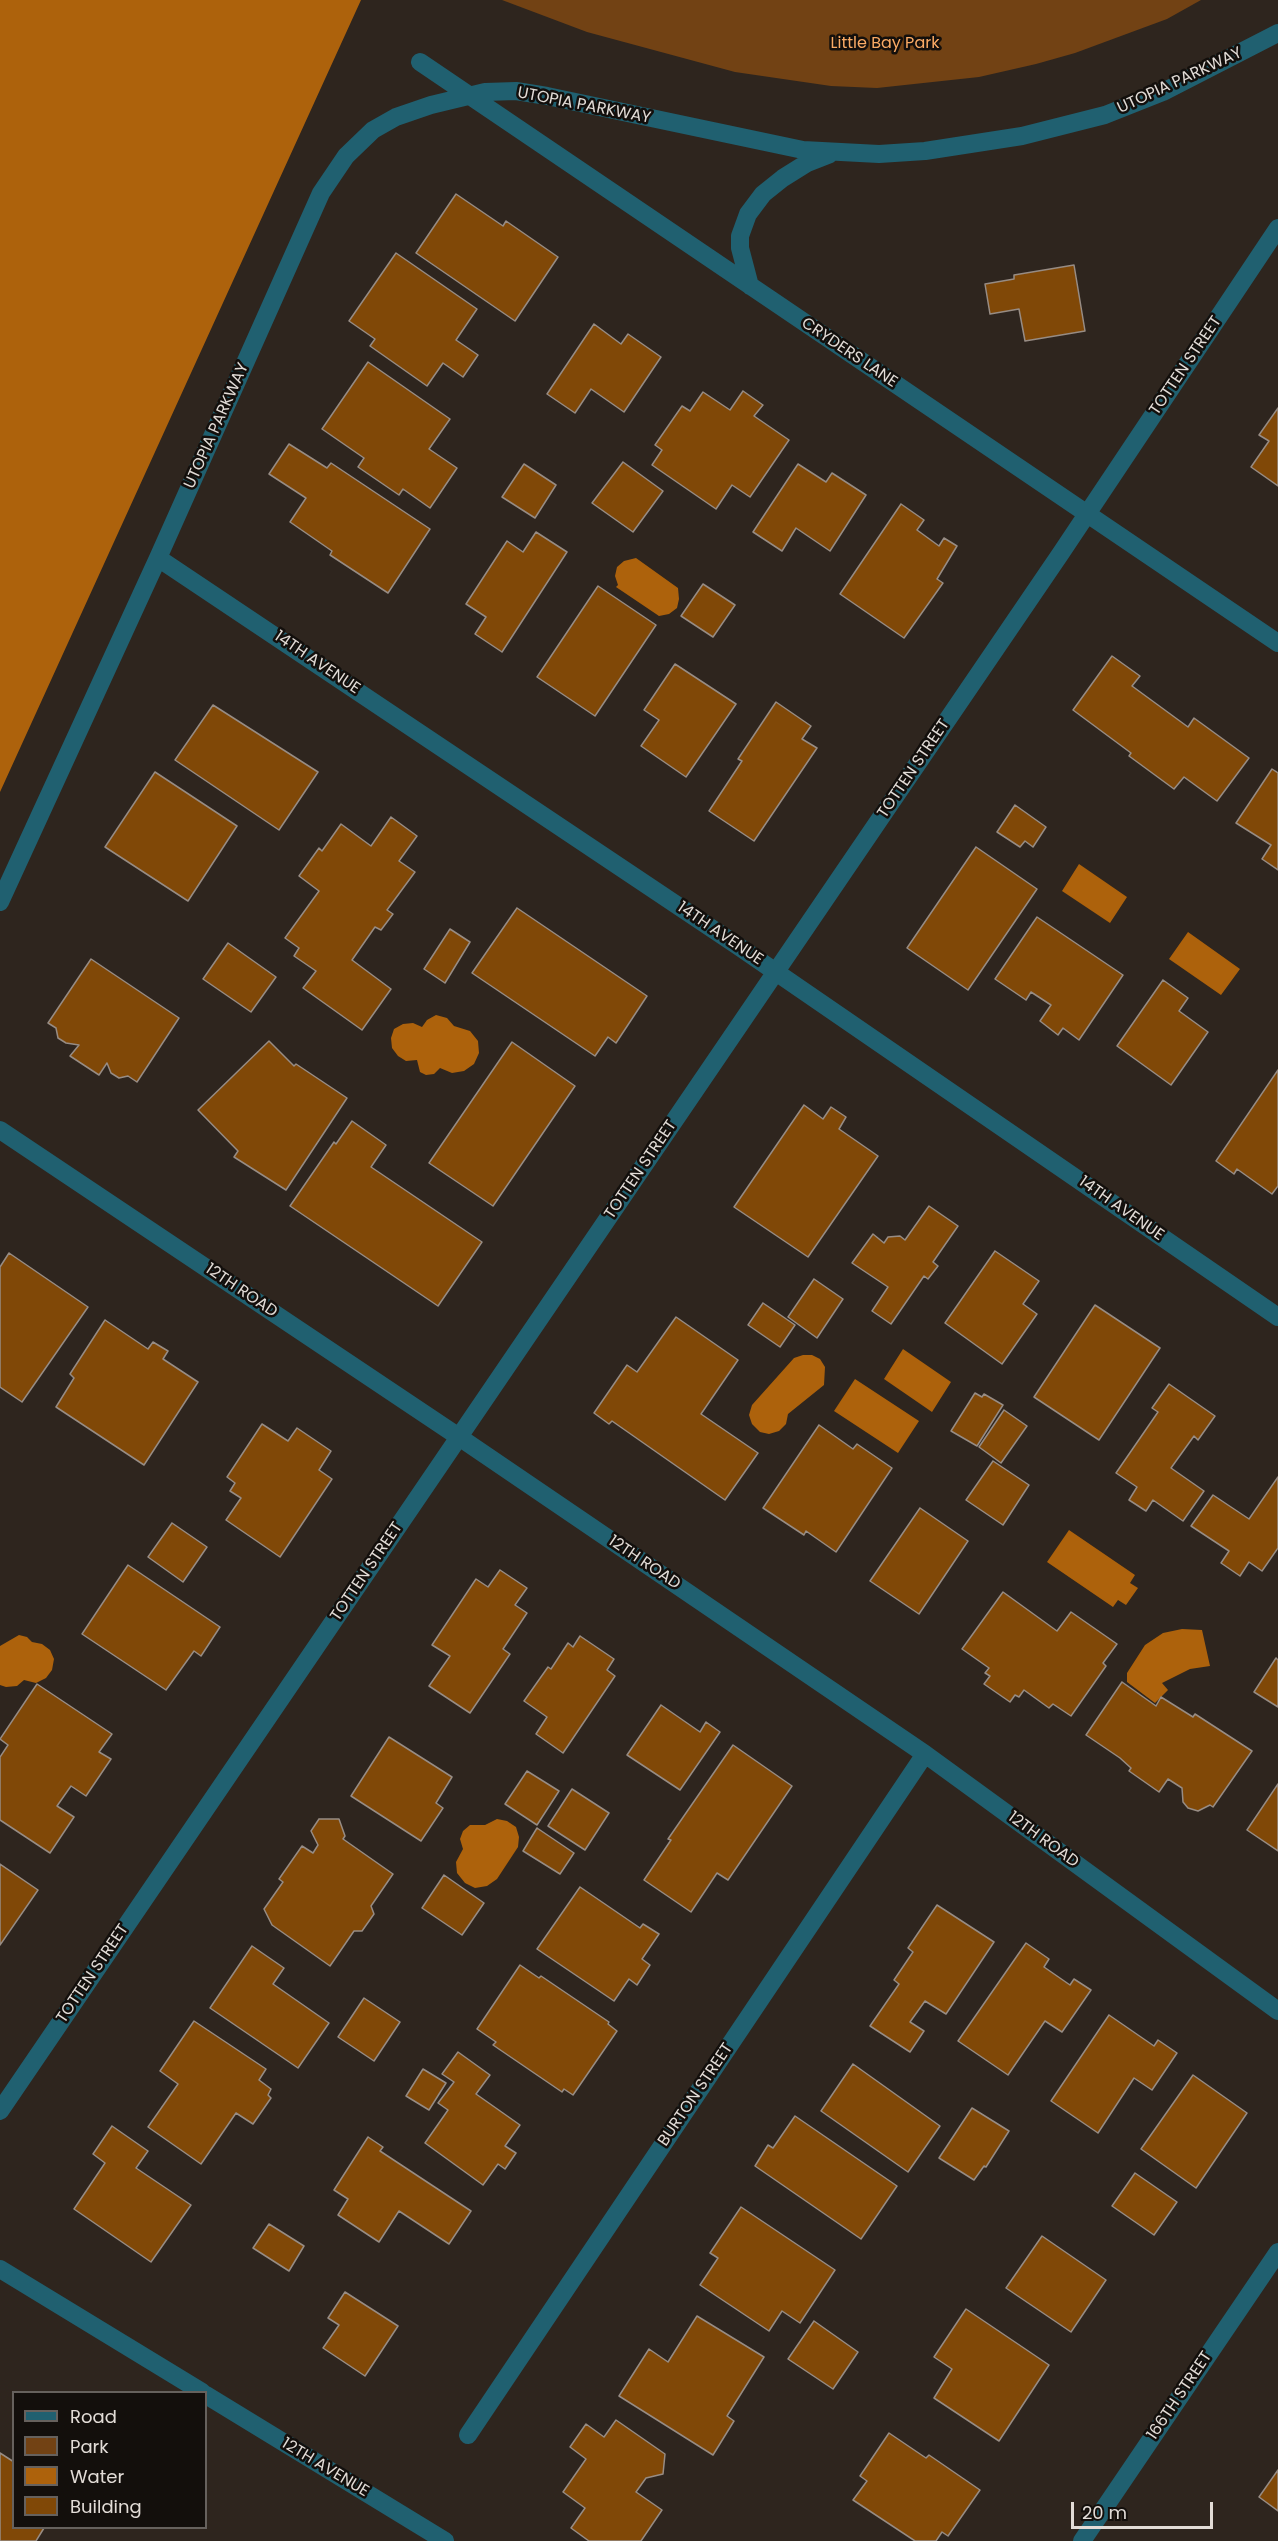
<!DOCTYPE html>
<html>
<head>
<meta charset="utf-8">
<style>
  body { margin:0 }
  #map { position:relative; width:1278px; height:2541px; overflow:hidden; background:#2e251e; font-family:Poppins,sans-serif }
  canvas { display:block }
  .legend { position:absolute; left:12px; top:2391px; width:195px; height:138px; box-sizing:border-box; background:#130f0c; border:2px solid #66615d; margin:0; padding:8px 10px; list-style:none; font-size:18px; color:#e2dcd7 }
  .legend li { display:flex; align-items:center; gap:12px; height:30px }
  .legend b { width:30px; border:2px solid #66615d }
  .scale { position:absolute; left:1071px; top:2502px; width:142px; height:27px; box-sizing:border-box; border:3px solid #e2dcd7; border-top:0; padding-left:8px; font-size:18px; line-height:21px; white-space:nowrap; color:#e2dcd7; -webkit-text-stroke:4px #130f0c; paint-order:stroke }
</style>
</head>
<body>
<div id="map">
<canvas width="1278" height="2541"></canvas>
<ul class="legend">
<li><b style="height:8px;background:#206070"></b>Road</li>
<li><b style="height:16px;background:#724214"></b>Park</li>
<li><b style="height:16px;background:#ad620c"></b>Water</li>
<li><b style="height:16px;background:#804807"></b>Building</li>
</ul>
<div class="scale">20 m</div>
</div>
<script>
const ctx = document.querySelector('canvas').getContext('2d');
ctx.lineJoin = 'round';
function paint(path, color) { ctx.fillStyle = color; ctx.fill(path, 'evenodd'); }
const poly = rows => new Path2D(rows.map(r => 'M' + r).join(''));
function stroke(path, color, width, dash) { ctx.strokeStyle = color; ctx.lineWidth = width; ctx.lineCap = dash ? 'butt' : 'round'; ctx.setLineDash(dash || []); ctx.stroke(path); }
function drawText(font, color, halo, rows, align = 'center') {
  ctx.font = font + ' Poppins,sans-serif'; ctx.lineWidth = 5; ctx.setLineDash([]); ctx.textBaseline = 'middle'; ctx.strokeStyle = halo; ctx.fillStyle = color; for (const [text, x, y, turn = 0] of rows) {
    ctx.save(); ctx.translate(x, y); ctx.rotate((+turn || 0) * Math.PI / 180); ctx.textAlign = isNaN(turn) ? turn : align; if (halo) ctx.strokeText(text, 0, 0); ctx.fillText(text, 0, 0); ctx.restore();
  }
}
paint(poly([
  [502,0,1201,0,1167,19,1075,53,1036,64,979,77,877,88,831,86,735,72,587,32]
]), '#724214');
paint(poly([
  [0,0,361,0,0,792],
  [636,558,678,588,679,599,677,608,669,614,659,616,616,587,618,585,615,576,617,567,624,561],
  [1079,864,1127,897,1110,923,1062,891],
  [1188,932,1240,969,1221,995,1169,959],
  [436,1015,447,1018,454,1026,470,1031,478,1041,479,1053,474,1064,464,1071,452,1073,440,1068,434,1074,426,1075,420,1072,417,1060,406,1061,398,1056,392,1048,391,1038,394,1029,403,1024,413,1023,422,1027,427,1020],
  [903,1349,951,1382,932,1412,884,1379],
  [803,1355,812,1355,820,1359,825,1367,824,1385,788,1414,786,1424,779,1431,769,1434,760,1432,752,1424,749,1415,752,1405,794,1358],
  [855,1379,919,1421,898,1453,834,1411],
  [1069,1530,1135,1575,1130,1583,1138,1588,1126,1605,1118,1600,1113,1607,1047,1562],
  [1182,1629,1202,1630,1210,1666,1190,1669,1162,1683,1168,1690,1155,1703,1127,1682,1127,1673,1145,1645,1163,1633],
  [19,1635,27,1637,32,1642,42,1644,50,1650,54,1659,52,1670,46,1678,36,1683,24,1680,17,1686,6,1687,0,1685,0,1646],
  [497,1819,507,1821,516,1827,519,1837,518,1847,497,1879,487,1886,475,1888,465,1883,457,1873,456,1862,463,1849,460,1839,463,1831,470,1825,485,1825]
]), '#ad620c');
const building = poly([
  [456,194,503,226,506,221,558,257,515,321,416,253,456,194],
  [396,253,477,309,456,340,478,355,463,377,443,363,427,386,370,346,375,339,349,321,396,253],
  [1074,265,1085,331,1025,341,1019,309,990,314,985,284,1014,279,1014,275,1074,265],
  [594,324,621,344,628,334,661,357,624,412,591,389,575,413,547,394,594,324],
  [368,362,450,419,429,449,457,468,430,508,403,489,399,495,358,467,364,458,322,429,368,362],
  [743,391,763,405,754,416,789,440,750,497,732,485,716,509,652,465,662,450,655,445,682,406,690,411,703,392,730,410,743,391],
  [1278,408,1278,486,1251,467,1269,441,1259,435,1278,408],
  [289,444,327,468,331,463,430,529,388,593,330,555,332,551,290,522,306,498,269,474,289,444],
  [623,462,663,491,633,532,592,503,623,462],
  [524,464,556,485,535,518,502,497,524,464],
  [798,464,826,482,832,473,866,495,830,551,796,528,782,551,753,532,798,464],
  [901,504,924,520,917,530,939,546,944,538,957,546,937,579,943,583,904,638,840,594,901,504],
  [536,532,567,552,502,652,475,634,486,617,466,604,507,541,523,552,536,532],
  [703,584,735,605,713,637,681,616,703,584],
  [598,586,656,625,595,716,537,677,598,586],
  [1112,656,1140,676,1132,686,1188,727,1194,718,1249,758,1217,801,1184,777,1174,789,1129,756,1131,753,1073,710,1112,656],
  [675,664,736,704,686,777,641,746,659,720,644,710,675,664],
  [776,702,811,726,802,739,817,748,754,841,709,811,742,761,738,759,776,702],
  [213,705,318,772,279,830,175,760,213,705],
  [1272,769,1278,773,1278,870,1262,859,1271,845,1236,823,1272,769],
  [155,772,237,826,188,901,105,847,155,772],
  [1015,805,1046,827,1033,847,1025,841,1020,847,997,832,1015,805],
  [391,817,417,836,399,861,415,872,387,910,393,914,381,930,375,927,352,960,391,989,362,1030,303,988,316,971,294,956,299,948,285,938,319,891,299,876,319,848,322,851,341,824,371,846,391,817],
  [976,847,1037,889,968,990,907,948,976,847],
  [517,908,647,996,616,1043,608,1037,595,1056,472,973,517,908],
  [1037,917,1123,975,1079,1040,1063,1028,1058,1035,1040,1021,1051,1005,1031,992,1026,1000,995,979,1037,917],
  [450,929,470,942,445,983,424,969,450,929],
  [228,943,276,977,251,1012,203,979,228,943],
  [91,959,179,1018,137,1082,128,1076,119,1078,111,1073,107,1063,99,1075,70,1056,79,1045,66,1043,58,1038,56,1028,48,1023,91,959],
  [1163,980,1188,998,1179,1011,1208,1032,1171,1085,1117,1046,1163,980],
  [269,1041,294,1066,296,1064,347,1098,286,1190,234,1157,238,1151,198,1110,269,1041],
  [512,1042,575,1086,493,1206,429,1163,512,1042],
  [1278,1070,1278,1186,1272,1194,1237,1169,1234,1174,1216,1161,1278,1070],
  [804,1105,823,1119,831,1107,846,1117,839,1129,878,1156,808,1257,734,1207,804,1105],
  [352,1121,386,1145,371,1167,482,1242,438,1306,290,1206,334,1142,336,1144,352,1121],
  [929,1206,958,1226,933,1262,938,1266,928,1279,924,1276,891,1324,872,1311,888,1287,852,1263,873,1234,884,1243,888,1237,900,1236,905,1240,929,1206],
  [995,1251,1039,1281,1023,1304,1037,1314,1002,1364,945,1323,995,1251],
  [9,1253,88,1307,22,1402,0,1387,0,1267,9,1253],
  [814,1279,843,1299,817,1338,788,1317,814,1279],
  [763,1303,795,1325,780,1347,748,1325,763,1303],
  [1095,1305,1160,1348,1099,1440,1034,1397,1095,1305],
  [676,1317,738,1360,701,1414,758,1453,725,1500,612,1421,609,1424,594,1413,627,1365,637,1372,676,1317],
  [105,1320,148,1349,153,1342,168,1351,163,1359,198,1382,144,1465,56,1407,74,1378,70,1374,105,1320],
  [1169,1384,1215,1416,1198,1440,1194,1436,1171,1468,1204,1491,1183,1521,1153,1500,1146,1511,1129,1500,1137,1487,1116,1473,1158,1412,1152,1408,1169,1384],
  [975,1393,982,1397,984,1394,1003,1405,977,1446,951,1431,975,1393],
  [1004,1410,1027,1426,1001,1463,979,1447,1004,1410],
  [262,1424,288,1441,297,1428,331,1451,319,1470,332,1479,280,1557,226,1520,241,1498,230,1491,235,1483,227,1477,262,1424],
  [819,1425,853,1449,857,1444,892,1468,836,1552,806,1531,804,1535,763,1508,819,1425],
  [993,1461,1029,1485,1003,1525,966,1500,993,1461],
  [1278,1477,1278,1548,1262,1571,1249,1562,1240,1576,1221,1563,1229,1551,1191,1526,1213,1495,1249,1519,1278,1477],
  [920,1508,968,1541,919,1614,870,1581,920,1508],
  [172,1523,207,1547,183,1582,148,1557,172,1523],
  [128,1565,220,1627,201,1656,194,1651,166,1690,82,1634,128,1565],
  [500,1570,527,1588,515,1605,527,1613,503,1649,510,1654,470,1713,429,1686,450,1656,432,1645,476,1579,488,1587,500,1570],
  [1003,1592,1057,1631,1071,1612,1117,1644,1103,1663,1106,1666,1071,1716,1053,1704,1049,1708,1024,1690,1019,1697,1015,1695,1010,1702,984,1684,990,1676,985,1673,989,1668,962,1649,1003,1592],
  [580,1636,614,1659,607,1670,615,1676,563,1753,536,1734,547,1717,524,1701,548,1667,551,1669,568,1643,573,1647,580,1636],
  [1276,1658,1278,1660,1278,1707,1254,1692,1276,1658],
  [1122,1682,1156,1706,1161,1697,1193,1717,1195,1714,1252,1751,1213,1807,1210,1805,1198,1811,1188,1808,1183,1802,1182,1788,1168,1779,1159,1792,1129,1771,1131,1768,1120,1758,1086,1735,1122,1682],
  [37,1684,112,1734,99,1752,111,1759,86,1796,71,1786,57,1806,74,1817,50,1853,0,1820,0,1757,8,1745,0,1739,37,1684],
  [661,1705,700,1732,706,1722,720,1732,680,1790,627,1755,661,1705],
  [389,1737,452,1777,436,1803,443,1808,421,1841,351,1796,389,1737],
  [733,1745,792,1786,728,1880,717,1873,691,1912,644,1880,671,1840,668,1839,733,1745],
  [527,1771,559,1791,537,1825,505,1804,527,1771],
  [1278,1784,1278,1851,1247,1830,1278,1784],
  [572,1789,609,1813,585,1850,548,1826,572,1789],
  [319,1819,339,1819,345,1836,343,1839,393,1874,371,1906,374,1914,362,1931,354,1931,330,1966,272,1925,264,1909,283,1882,279,1879,302,1846,313,1853,318,1845,311,1831,319,1819],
  [537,1828,574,1853,560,1874,523,1851,537,1828],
  [0,1864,38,1890,0,1945,0,1864],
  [444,1875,484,1903,462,1935,422,1908,444,1875],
  [580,1887,640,1928,643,1924,659,1934,642,1959,650,1965,637,1985,629,1979,614,2001,537,1949,580,1887],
  [937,1905,994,1942,946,2014,925,2001,910,2022,924,2031,910,2052,870,2026,899,1984,894,1980,913,1952,908,1948,937,1905],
  [1026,1943,1049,1959,1044,1967,1070,1985,1074,1979,1091,1990,1062,2032,1045,2021,1008,2075,958,2041,1026,1943],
  [252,1946,284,1968,273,1984,329,2023,298,2068,210,2008,252,1946],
  [520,1965,539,1978,541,1976,609,2022,608,2024,617,2031,573,2095,564,2089,562,2092,493,2045,496,2042,477,2029,520,1965],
  [364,1998,400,2022,374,2061,338,2037,364,1998],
  [1109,2015,1154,2046,1158,2040,1177,2053,1152,2090,1134,2078,1098,2133,1051,2101,1109,2015],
  [194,2021,266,2069,259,2080,271,2089,268,2095,271,2098,253,2124,236,2113,201,2164,148,2127,178,2084,160,2071,194,2021],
  [458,2052,490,2075,476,2094,520,2125,505,2146,516,2153,505,2169,498,2164,483,2185,425,2143,448,2110,438,2103,454,2082,442,2074,458,2052],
  [853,2064,940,2126,908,2172,821,2111,853,2064],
  [423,2069,446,2083,429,2110,406,2096,423,2069],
  [1193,2075,1247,2113,1196,2188,1141,2149,1193,2075],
  [972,2108,1009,2131,986,2167,984,2166,974,2180,939,2158,972,2108],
  [795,2116,897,2186,861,2239,755,2166,768,2145,773,2148,795,2116],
  [112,2126,148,2151,136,2168,191,2205,151,2262,74,2209,105,2163,93,2154,112,2126],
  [368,2137,383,2147,380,2151,471,2211,449,2244,399,2211,379,2242,338,2215,348,2199,334,2190,368,2137],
  [1135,2173,1177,2202,1154,2235,1112,2206,1135,2173],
  [741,2207,835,2270,800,2323,782,2311,769,2331,700,2285,718,2258,710,2253,741,2207],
  [269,2224,304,2246,289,2271,253,2248,269,2224],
  [1042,2236,1106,2280,1071,2332,1006,2288,1042,2236],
  [345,2292,398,2326,365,2376,323,2348,339,2325,328,2318,345,2292],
  [966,2309,1049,2365,999,2441,934,2398,952,2369,934,2357,966,2309],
  [697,2316,764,2357,727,2416,734,2421,713,2455,619,2396,649,2349,668,2362,697,2316],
  [814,2321,858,2352,833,2389,788,2359,814,2321],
  [616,2420,665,2454,663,2474,646,2478,636,2492,662,2510,641,2541,589,2541,571,2528,585,2508,563,2492,586,2459,570,2447,586,2424,604,2437,616,2420],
  [889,2433,926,2458,929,2455,980,2490,948,2536,942,2532,936,2541,915,2541,853,2500,867,2481,860,2476,889,2433],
  [0,2453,14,2462,14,2528,44,2528,36,2541,0,2541,0,2453],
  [1278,2470,1278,2511,1259,2497,1278,2470]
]);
paint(building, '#804807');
stroke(building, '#978c84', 1.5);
stroke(poly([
  [420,62,1278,643],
  [750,286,740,248,740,236,748,214,763,194,783,178,807,163,830,154],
  [158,558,738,946,1278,1317],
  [0,902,158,558,321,193,346,156,373,130,396,117,431,105,485,92,516,91,547,96,803,150,879,154,925,151,1022,136,1105,115,1163,92,1278,33],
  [0,1130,459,1437,925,1754,1278,2011],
  [0,2111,1061,553,1278,228],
  [0,2269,202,2392],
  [206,2395,445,2541],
  [468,2435,925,1754],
  [1082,2541,1278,2252]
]), '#206070', 18);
drawText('16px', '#fbab65', '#130f0c', [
  ["Little Bay Park",885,44]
]);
drawText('16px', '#e2dcd7', '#130f0c', [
  ["UTOPIA PARKWAY",1180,81,-25],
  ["UTOPIA PARKWAY",584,106,11],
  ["CRYDERS LANE",849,353,34],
  ["TOTTEN STREET",1186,366,-56],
  ["UTOPIA PARKWAY",217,426,-66],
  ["14TH AVENUE",317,663,34],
  ["TOTTEN STREET",914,769,-56],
  ["14TH AVENUE",720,934,34],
  ["TOTTEN STREET",641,1170,-56],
  ["14TH AVENUE",1121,1209,35],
  ["12TH ROAD",241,1291,34],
  ["12TH ROAD",644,1563,34],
  ["TOTTEN STREET",367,1572,-56],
  ["12TH ROAD",1043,1840,36],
  ["TOTTEN STREET",93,1974,-56],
  ["BURTON STREET",696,2095,-56],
  ["166TH STREET",1180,2396,-56],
  ["12TH AVENUE",325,2468,31]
]);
</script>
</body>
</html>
